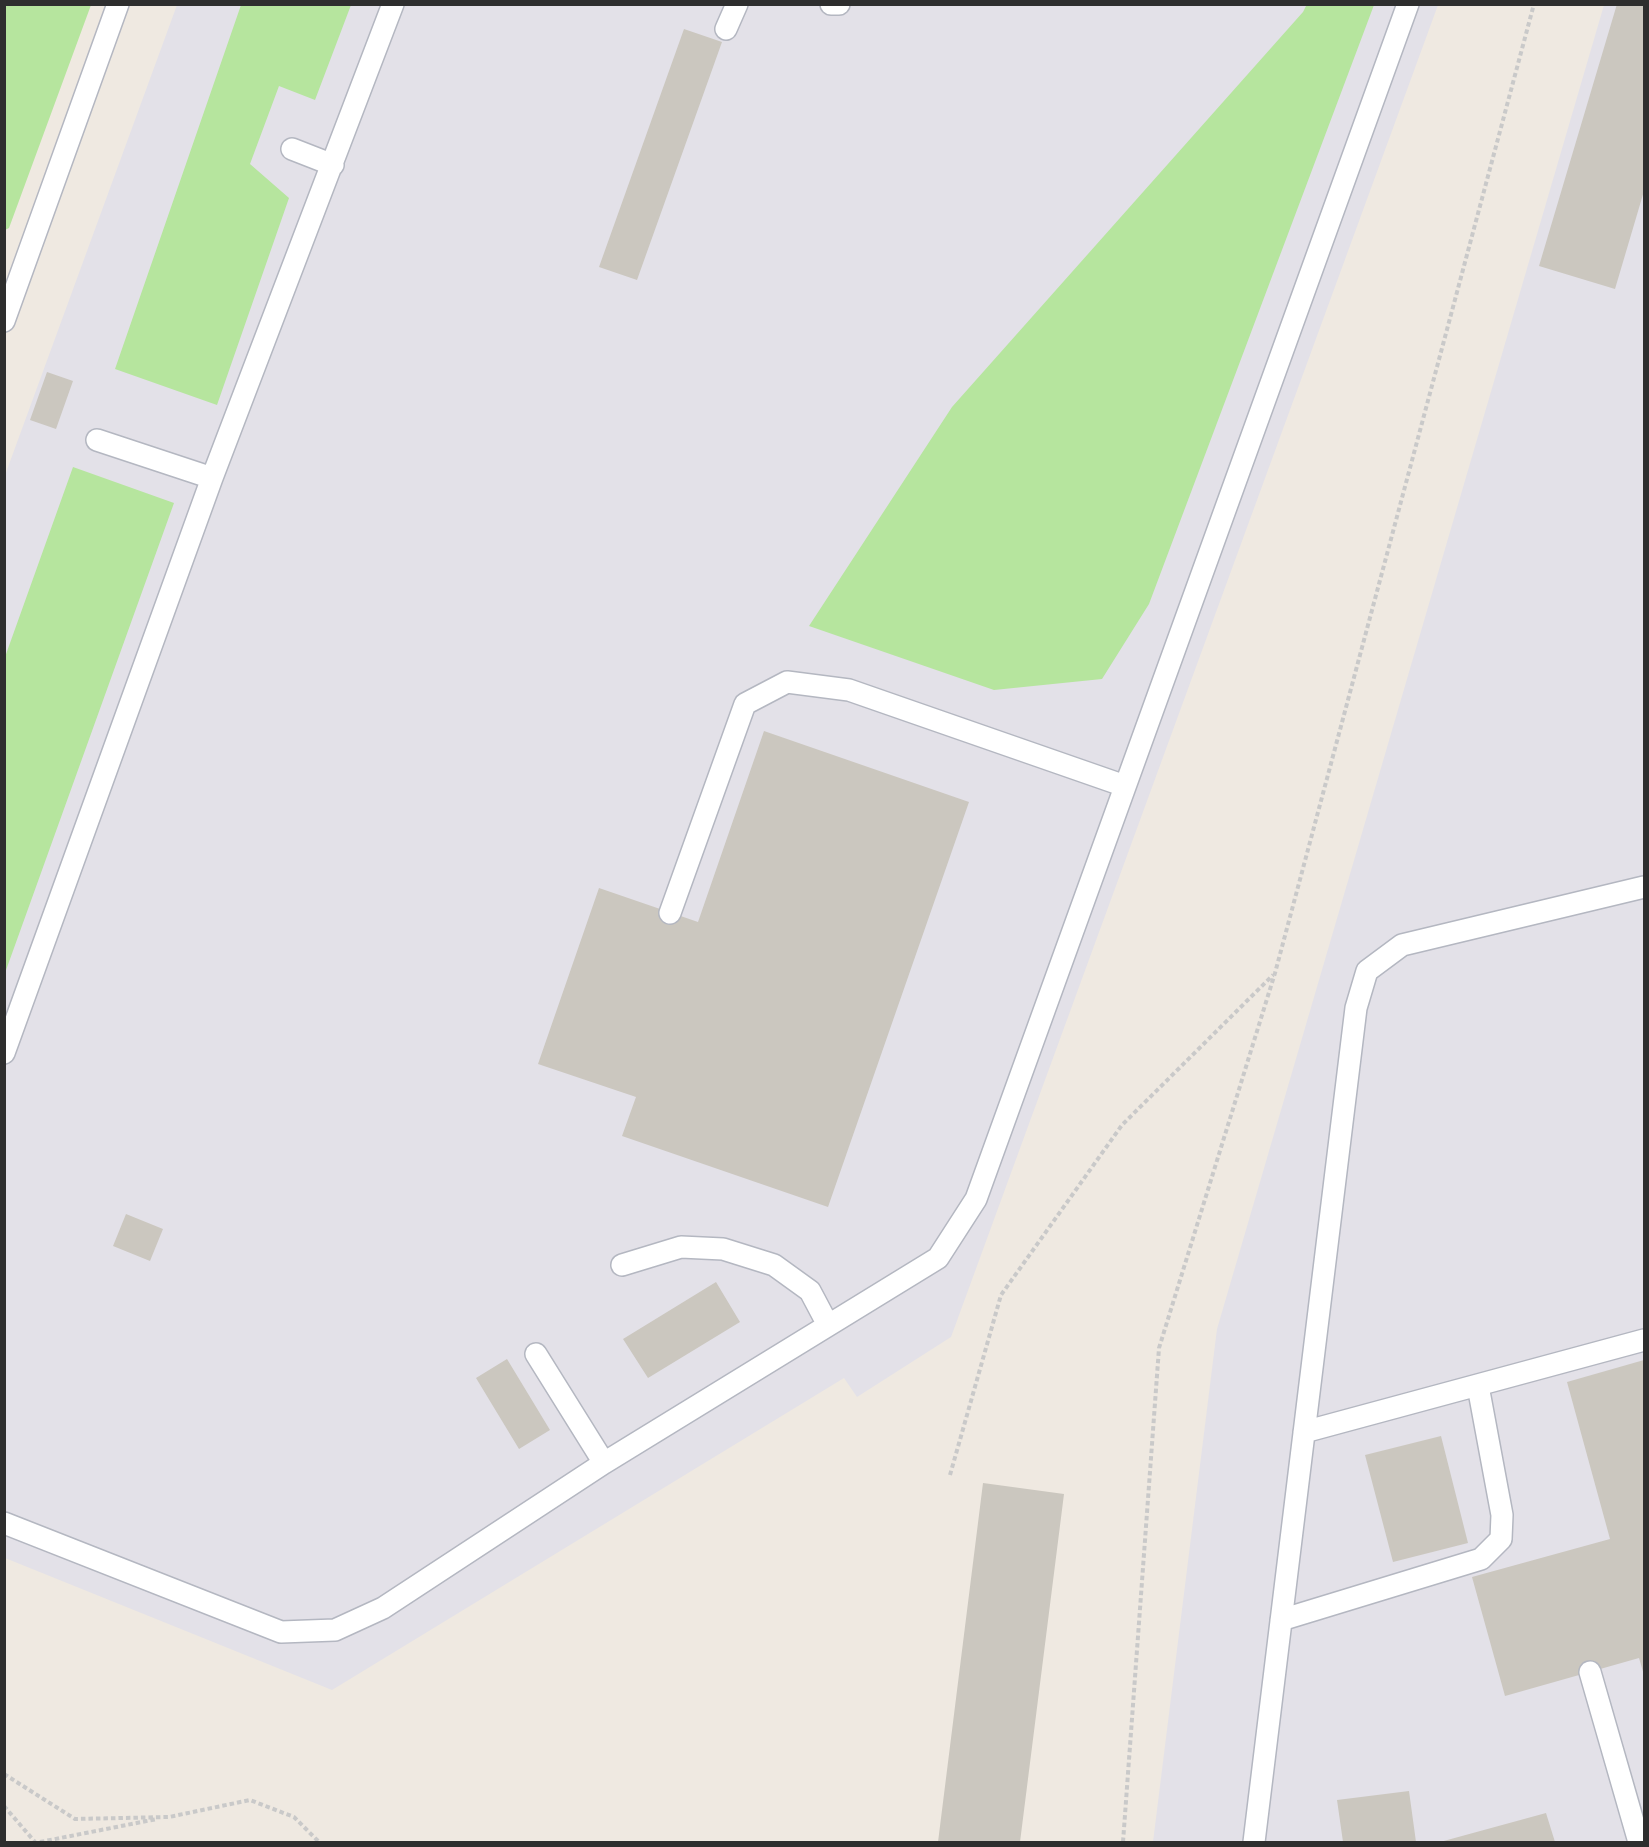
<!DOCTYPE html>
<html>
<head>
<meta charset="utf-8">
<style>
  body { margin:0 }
  #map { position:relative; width:1649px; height:1847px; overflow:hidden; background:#efe9e1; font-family:Commissioner,sans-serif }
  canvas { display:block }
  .frame { position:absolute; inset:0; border:6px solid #2e2e2e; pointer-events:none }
</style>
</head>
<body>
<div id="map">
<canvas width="1649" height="1847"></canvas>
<div class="frame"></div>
</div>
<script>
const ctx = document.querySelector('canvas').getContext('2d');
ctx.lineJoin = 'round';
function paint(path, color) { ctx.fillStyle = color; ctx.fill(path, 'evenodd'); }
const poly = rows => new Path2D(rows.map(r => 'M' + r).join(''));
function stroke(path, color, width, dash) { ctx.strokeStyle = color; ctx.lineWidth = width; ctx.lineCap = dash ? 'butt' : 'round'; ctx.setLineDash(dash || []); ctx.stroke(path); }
paint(poly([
  [177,5,1438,5,951,1337,857,1397,844,1378,332,1690,5,1558,4,478],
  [1604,5,1644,5,1644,1842,1153,1842,1217,1329]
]), '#e3e1e8');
paint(poly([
  [1307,4,1374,5,1149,604,1102,679,994,690,809,626,952,407,1303,12],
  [4,5,91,5,9,228,5,230],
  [241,5,351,5,315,100,279,86,250,164,289,198,217,405,115,369],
  [73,467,174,503,5,973,5,657]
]), '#b6e59e');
paint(poly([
  [1617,4,1644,4,1644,191,1615,289,1539,266],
  [684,29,722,42,637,280,599,267],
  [47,372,73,381,56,429,30,420],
  [764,731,969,802,828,1207,622,1136,636,1097,538,1064,599,888,698,922],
  [126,1214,163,1229,150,1261,113,1246],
  [716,1282,740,1322,648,1378,623,1339],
  [507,1359,550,1430,519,1449,476,1378],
  [1644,1360,1644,1675,1639,1658,1505,1696,1472,1577,1610,1539,1567,1382],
  [1441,1436,1468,1543,1393,1562,1365,1455],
  [983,1483,1064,1494,1020,1842,938,1842],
  [1409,1791,1416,1842,1343,1842,1337,1800],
  [1546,1813,1555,1842,1440,1842]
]), '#cbc7bf');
const service = poly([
  [831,4,839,4],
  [726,29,737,4],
  [292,149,333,165],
  [4,321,118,4],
  [97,440,212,478],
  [670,913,745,704,787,682,849,690,1125,786],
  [4,1053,212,478,393,4],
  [622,1265,681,1247,723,1249,774,1265,810,1291,828,1325],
  [536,1354,604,1463],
  [1304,1432,1644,1340],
  [4,1523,281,1632,335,1630,383,1608,604,1463,938,1258,976,1199,1408,4],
  [1281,1620,1481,1559,1501,1539,1502,1515,1478,1386],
  [1590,1672,1639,1842],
  [1254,1842,1356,1008,1367,971,1402,945,1644,887]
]);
stroke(service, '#b4b7c1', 24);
stroke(poly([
  [950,1475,1001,1295,1122,1125,1273,975],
  [4,1774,75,1819,169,1817,250,1800,294,1817,319,1842],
  [4,1806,35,1842],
  [40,1842,157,1819],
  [1123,1842,1159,1348,1275,973,1534,4]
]), '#c9c9c9', 4, [4.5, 3]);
stroke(service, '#fff', 21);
</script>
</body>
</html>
